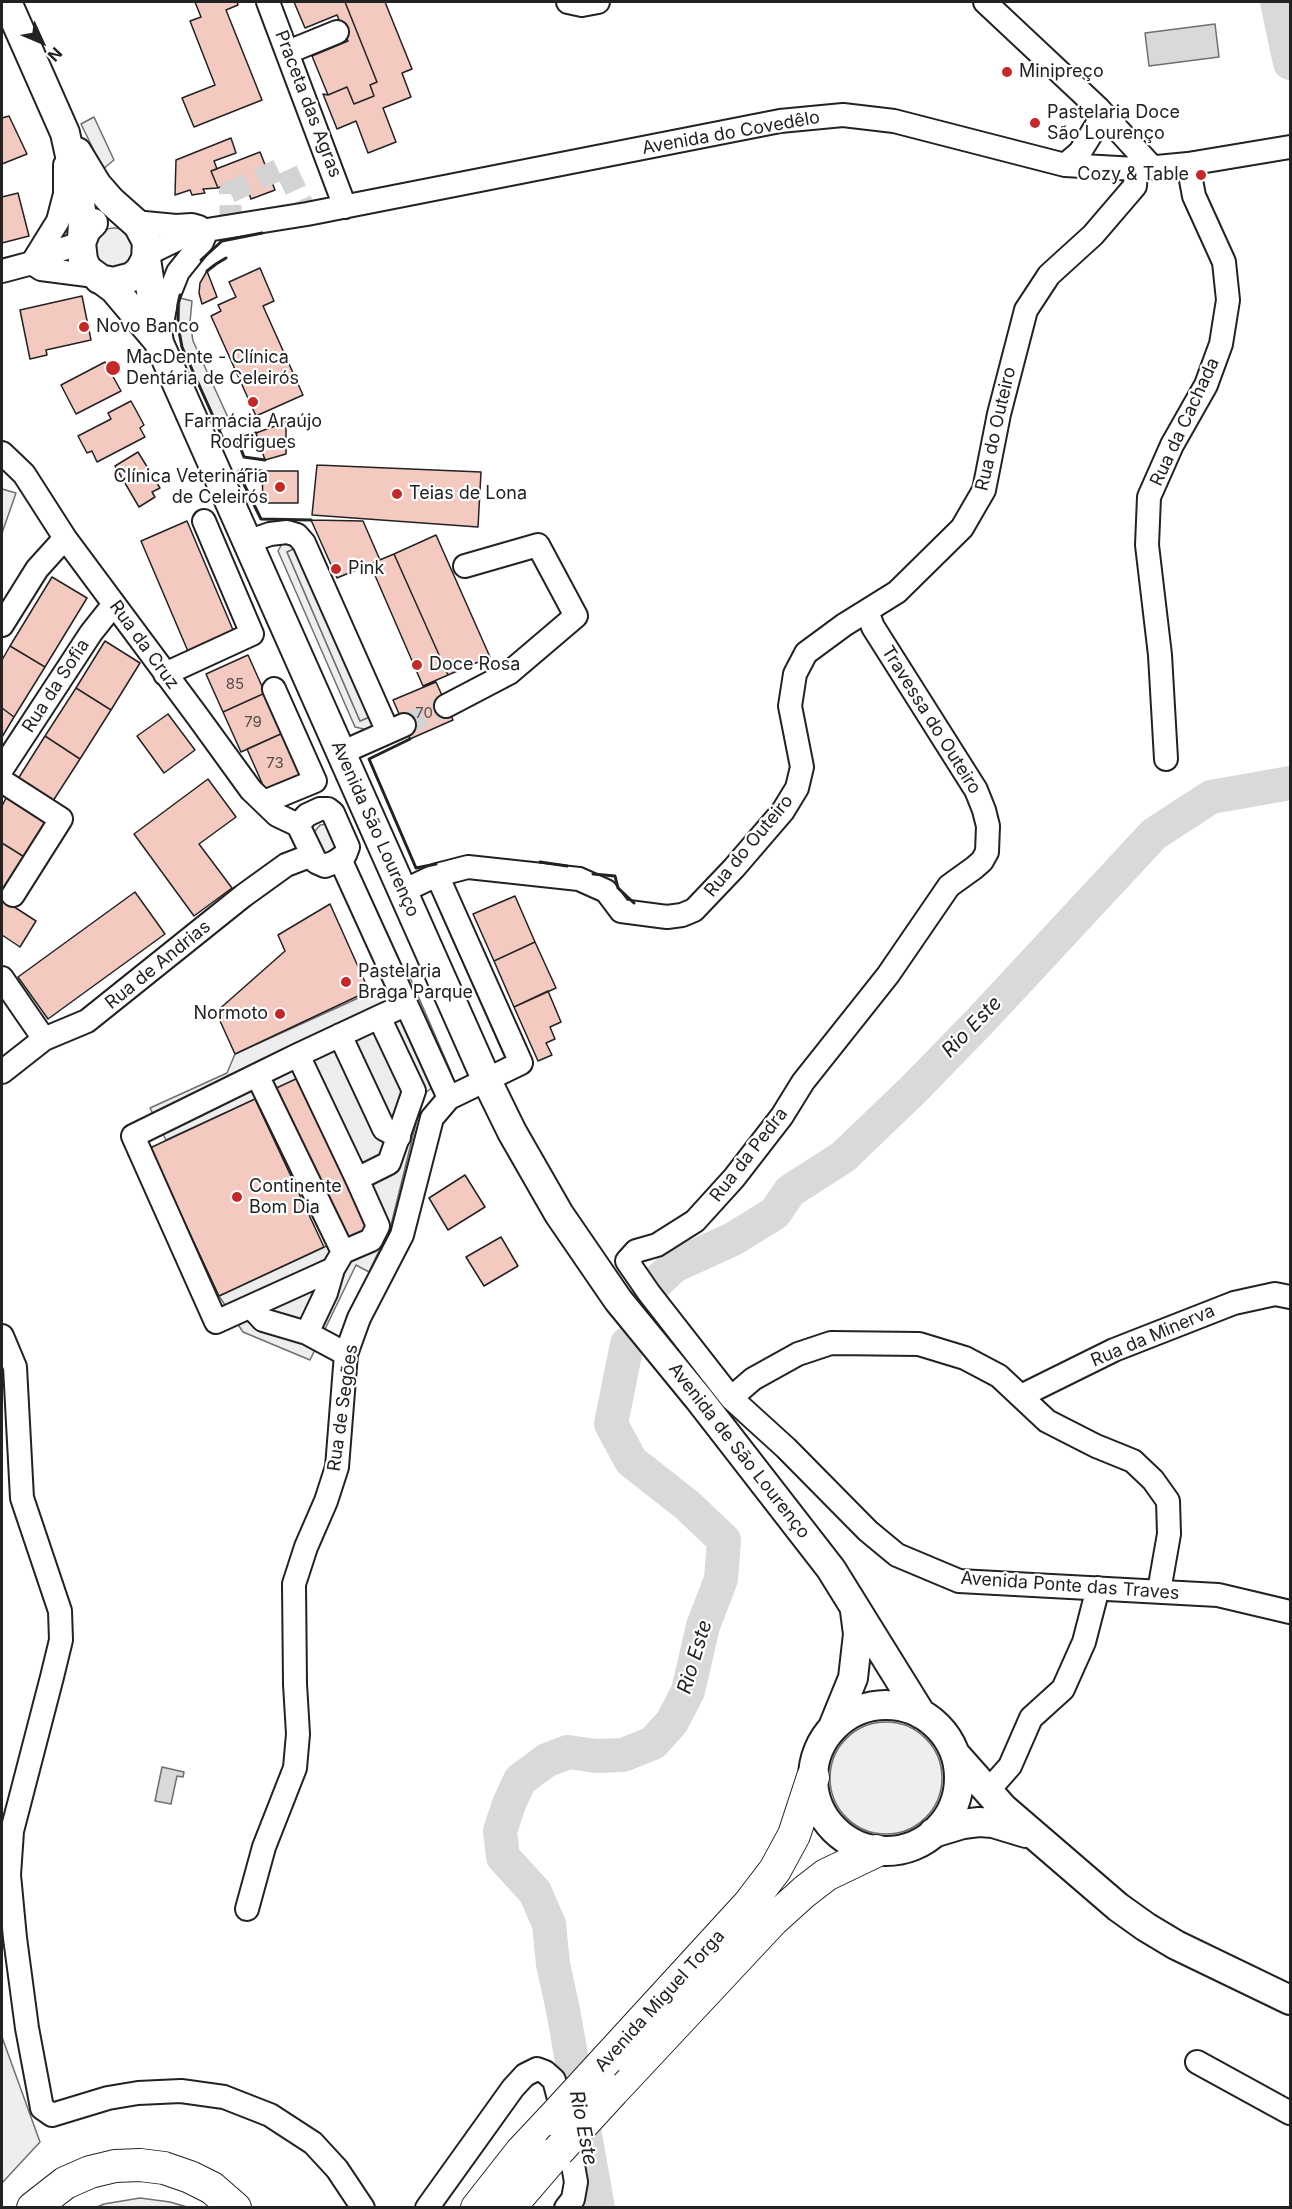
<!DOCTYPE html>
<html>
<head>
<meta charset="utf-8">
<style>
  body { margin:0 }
  #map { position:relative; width:1292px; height:2209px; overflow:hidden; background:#fff; font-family:Inter,sans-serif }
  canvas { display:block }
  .frame { position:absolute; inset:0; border:3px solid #222; pointer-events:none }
  .north { position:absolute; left:12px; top:12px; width:60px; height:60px; -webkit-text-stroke:4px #fff; paint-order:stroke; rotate:134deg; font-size:16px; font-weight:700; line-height:24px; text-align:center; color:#222 }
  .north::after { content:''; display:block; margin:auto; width:21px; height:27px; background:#222; clip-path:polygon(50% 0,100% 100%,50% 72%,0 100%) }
</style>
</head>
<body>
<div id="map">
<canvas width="1292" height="2209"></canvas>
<div class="frame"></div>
<div class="north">N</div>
</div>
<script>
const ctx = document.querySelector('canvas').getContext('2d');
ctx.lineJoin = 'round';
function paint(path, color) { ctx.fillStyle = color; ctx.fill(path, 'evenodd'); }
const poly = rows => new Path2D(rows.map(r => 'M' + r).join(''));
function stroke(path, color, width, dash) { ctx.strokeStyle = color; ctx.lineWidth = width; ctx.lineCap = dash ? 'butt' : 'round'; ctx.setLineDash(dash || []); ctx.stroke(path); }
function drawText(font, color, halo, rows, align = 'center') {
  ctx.font = font + ' Inter,sans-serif'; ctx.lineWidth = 4.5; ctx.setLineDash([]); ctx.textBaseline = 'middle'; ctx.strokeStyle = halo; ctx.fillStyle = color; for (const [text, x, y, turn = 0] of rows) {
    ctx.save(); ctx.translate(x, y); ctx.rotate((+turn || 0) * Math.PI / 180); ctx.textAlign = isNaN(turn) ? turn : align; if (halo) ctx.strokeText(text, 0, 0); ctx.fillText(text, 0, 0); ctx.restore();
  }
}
const green = poly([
  '94 248a20 20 0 1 1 40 0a20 20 0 1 1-40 0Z',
  [2,489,16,493,2,533,2,489],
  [283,542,298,547,287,552,360,721,372,716,374,721,372,726,368,730,355,727,278,551,283,542],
  [328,824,339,850,325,859,311,836,320,825,328,824],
  '830 1778a56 56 0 1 1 112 0a56 56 0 1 1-112 0Z',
  [2,2037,40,2142,2,2183,2,2037],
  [140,2198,170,2202,187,2207,97,2207,104,2204,140,2198]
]);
paint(green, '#eee');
stroke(green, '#6f6f6f', 1.5);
const parking = poly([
  [94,117,114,160,103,169,81,124,94,117],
  [180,298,192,301,190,322,193,341,231,424,219,430,182,347,178,326,180,298],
  [298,547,372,716,360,721,287,552,298,547],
  [438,896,510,1056,505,1058,434,898,438,896],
  [409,975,451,1072,423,1095,391,1225,369,1272,356,1265,310,1360,243,1332,219,1296,331,1244,262,1096,166,1140,150,1108,227,1073,235,1054,409,975]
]);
paint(parking, '#ededed');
stroke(parking, '#6f6f6f', 1.5);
const water = poly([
  [1215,24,1219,57,1149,66,1145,33,1215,24],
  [162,1767,184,1772,183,1777,177,1776,171,1804,155,1801,162,1767]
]);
paint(water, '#d9d9d9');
stroke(water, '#6f6f6f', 1.5);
stroke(poly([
  [1277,2,1290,63],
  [654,1285,674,1266,733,1239,775,1213,790,1191,843,1157,914,1089,981,1020,1154,834,1211,797,1290,783],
  [598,2208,563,2010,553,1964,549,1924,535,1892,503,1857,500,1831,509,1804,520,1780,547,1760,568,1752,596,1756,623,1755,653,1743,672,1722,688,1691,703,1626,721,1579,724,1540,687,1505,631,1461,611,1424,627,1344]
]), '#d9d9d9', 34);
const building = poly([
  [195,2,237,2,238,5,226,10,262,100,194,127,182,98,215,85,190,21,201,17,195,2],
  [294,2,345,2,377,82,370,85,374,96,354,104,347,87,328,95,312,56,348,41,337,15,305,28,294,2],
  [345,2,385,2,412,69,402,73,411,97,383,108,396,142,368,153,356,121,337,129,323,94,328,95,347,87,354,104,374,96,370,85,377,82,345,2],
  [9,116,27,154,2,164,2,118,9,116],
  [231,138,236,153,214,161,217,169,211,171,218,188,203,189,205,193,192,195,190,190,175,195,176,160,231,138],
  [260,152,275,190,251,199,243,178,218,188,211,171,260,152],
  [18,193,29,236,2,243,2,197,18,193],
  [260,268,274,301,263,306,303,395,256,416,211,316,221,311,218,305,236,297,229,282,260,268],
  [207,271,217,297,202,304,199,293,200,283,207,271],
  [82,296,91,340,46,350,47,355,30,359,20,310,82,296],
  [105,362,121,391,76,414,61,385,105,362],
  [131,401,144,425,140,428,145,437,97,462,92,451,87,453,78,436,111,419,108,413,131,401],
  [286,422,286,454,265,460,256,433,286,422],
  [138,452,160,488,152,492,155,497,139,507,115,466,138,452],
  [317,465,481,472,478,527,312,515,317,465],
  [262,471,298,471,298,503,263,503,262,471],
  [311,520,363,521,380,560,337,578,311,520],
  [187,521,236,637,190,656,141,541,187,521],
  [436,535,490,657,448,675,394,554,436,535],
  [394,554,448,675,423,686,370,564,394,554],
  [52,577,87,598,45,667,10,646,52,577],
  [105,641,140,663,111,710,76,688,105,641],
  [10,646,45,667,14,717,2,708,2,660,10,646],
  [248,655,265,693,223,712,206,674,248,655],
  [436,682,453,720,410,739,393,700,436,682],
  [76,688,111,710,80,759,45,736,76,688],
  [265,693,283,733,241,752,223,712,265,693],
  [2,708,14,717,2,737,2,708],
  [168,714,195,750,164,773,137,736,168,714],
  [283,733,302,776,266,792,247,749,283,733],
  [45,736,80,759,51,804,16,782,45,736],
  [208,779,236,817,199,844,232,888,194,916,134,834,208,779],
  [8,794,50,821,26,858,2,843,2,806,8,794],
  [2,843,26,858,2,897,2,843],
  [135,892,165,934,48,1019,18,977,135,892],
  [515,896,535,942,494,961,473,914,515,896],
  [2,899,36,921,20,947,2,935,2,899],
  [330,904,365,982,363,992,358,996,235,1054,216,1012,285,951,278,935,330,904],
  [535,942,556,988,514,1007,494,961,535,942],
  [548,991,561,1022,550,1027,555,1039,546,1043,552,1055,538,1061,514,1007,548,991],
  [298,1078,369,1229,343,1241,272,1090,298,1078],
  [255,1099,324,1247,219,1296,150,1148,255,1099],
  [465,1175,485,1207,448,1230,429,1198,465,1175],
  [501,1237,518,1266,484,1286,466,1257,501,1237]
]);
paint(building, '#f3c9c0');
stroke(building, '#222', 1.5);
stroke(poly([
  [231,227,230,192,285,167,307,214],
  [404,725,446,706]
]), '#d3d3d3', 22, [22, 11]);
const minor = poly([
  [268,2,345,207],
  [568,2,582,5,598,2],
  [985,2,1098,108,1152,167],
  [288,52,337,32],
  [1065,165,1080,152,1098,123,1098,108],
  [134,222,176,226,192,225,199,227],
  [147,254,182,237,207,230,307,214,780,121,843,115,894,121,1065,165,1136,169,1188,164,1290,147],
  [32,263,58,221,65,194,65,165],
  [32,263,41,269,95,276],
  [2,271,32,263,60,250,81,243],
  [161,329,166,302,178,272,202,242,207,230],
  [2,453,24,474,65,538,198,717,251,790,277,815,298,825],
  [247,542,270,534,287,532,297,535,304,543,388,732],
  [867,611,873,627,976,790,984,810,988,826,987,852,982,861,974,868,949,886,888,975,803,1082,782,1116,734,1178,695,1221,657,1245,636,1251,627,1261,649,1293,731,1398,786,1448,868,1531,897,1555,959,1581,1218,1595,1290,1612],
  [2,625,37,569,65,538],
  [165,674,252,634,204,521],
  [446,706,509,673,576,616,538,545,465,566],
  [341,753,404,725],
  [1166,759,1160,655,1147,545,1149,497,1172,445,1206,385,1221,344,1228,300,1224,262,1194,196,1188,164],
  [2,769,91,633,114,604],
  [2,781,61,819,13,895],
  [264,802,315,781,274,689],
  [320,809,328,809,333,813,348,847,345,855,335,862,325,866,316,862,298,825,307,815,320,809],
  [340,859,449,1098],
  [403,891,437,875,468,867,579,879,606,891,621,911,667,917,682,915,694,910,734,868,783,811,797,788,802,767,790,706,795,674,806,653,844,625,897,592,962,528,984,490,999,414,1026,310,1049,275,1093,235,1135,186,1136,169],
  [2,978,44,1039],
  [340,1035,384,1129,399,1137],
  [298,1055,357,1179,378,1226,371,1240,343,1252,333,1269,216,1322,133,1136,257,1075,298,1055,379,1017,405,1005],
  [2,1072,44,1039,87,1021,243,896,286,865,312,855],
  [257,1075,343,1252],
  [357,1179,389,1163,414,1091,379,1017],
  [251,1307,263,1320,307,1333,346,1354],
  [307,1333,326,1293,333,1269],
  [2,1336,15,1367,22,1498,60,1611,61,1640,52,1677,12,1831,9,1875,15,1938,27,2028,42,2108,52,2115,108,2098,138,2093,181,2091,224,2097,270,2115,313,2143,337,2169,363,2208],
  [1021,1396,1114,1350,1234,1303,1275,1294,1290,1297],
  [731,1398,753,1379,798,1354,831,1343,919,1344,965,1358,999,1376,1047,1421,1096,1446,1133,1461,1153,1480,1168,1501,1169,1534,1159,1591],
  [987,1792,1010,1766,1031,1718,1063,1689,1084,1642,1098,1588],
  [247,1909,264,1847,295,1768,298,1734,295,1684,294,1584,306,1547,326,1501,337,1467,346,1354,359,1318,402,1235,432,1118,449,1098,521,1063,437,875],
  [1197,2062,1290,2113],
  [427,2208,513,2088,525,2075,537,2069,545,2072,554,2080,566,2125,576,2182,573,2199,566,2208]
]);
const major = poly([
  [7,2,65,133,78,192,83,222,82,239],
  [77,152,97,185,111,201,138,225,147,242,146,259,140,270,132,277,113,282,99,279],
  [93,223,86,230,81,243,83,260,87,269,114,289,158,341],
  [146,259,159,343,487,1081,512,1132,559,1214,618,1300,699,1399,831,1569,921,1714],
  '813 1778a73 73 0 1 1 146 0a73 73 0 1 1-146 0Z',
  [833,1727,853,1678,858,1634,855,1611],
  [955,1754,1003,1808,1118,1907,1146,1927,1176,1945,1290,2000],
  [933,1833,963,1824,979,1822,993,1823,1026,1833]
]);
const highway = poly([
  [607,2059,749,1904,775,1870,794,1835,813,1777],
  [613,2091,772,1921,804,1892,826,1875,876,1851],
  [33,2208,65,2183,90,2172,115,2166,140,2165,164,2168,190,2177,212,2188,235,2208],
  [477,2208,521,2152,552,2119],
  [509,2208,558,2151]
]);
stroke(minor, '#222', 26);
stroke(major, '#222', 32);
stroke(highway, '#222', 34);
stroke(minor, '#fff', 22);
stroke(major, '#fff', 28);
stroke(highway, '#fff', 32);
const highwayBridge = poly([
  [552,2119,607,2059],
  [558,2151,613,2091]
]);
stroke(highwayBridge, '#222', 34, []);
stroke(highwayBridge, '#fff', 32);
stroke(poly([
  [201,260,222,241,262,233],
  [207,271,216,264,226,258],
  [180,295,178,304,178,326,182,347,225,443],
  [256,433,237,439,244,457,265,460],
  [262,471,241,469,238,472,261,519,311,520],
  [410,739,369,759,416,868,436,864],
  [540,862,567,866],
  [593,874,615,876,618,888,634,903]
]), '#222', 3);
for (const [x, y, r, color] of [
  [1007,72,6,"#c62828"],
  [1035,123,6,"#c62828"],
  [1201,175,6,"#c62828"],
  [84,327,6,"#c62828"],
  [113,368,8,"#c62828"],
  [253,402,6,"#c62828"],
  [280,487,6,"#c62828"],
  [397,494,6,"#c62828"],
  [336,569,6,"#c62828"],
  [417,665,6,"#c62828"],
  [346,982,6,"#c62828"],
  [280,1014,6,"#c62828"],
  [237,1197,6,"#c62828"]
]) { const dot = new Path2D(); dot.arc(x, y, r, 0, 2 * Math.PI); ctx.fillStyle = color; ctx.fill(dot); stroke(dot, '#fff', 2); }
drawText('15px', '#564c4a', null, [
  ["85",235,684],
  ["70",424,713],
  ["79",253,722],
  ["73",275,763]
]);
drawText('18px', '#222', '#fff', [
  ["Minipreço",1019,72],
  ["Pastelaria Doce",1047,113],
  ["São Lourenço",1047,134],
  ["Cozy & Table",1189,175,"right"],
  ["Novo Banco",96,327],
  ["MacDente - Clínica",126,358],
  ["Dentária de Celeirós",126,379],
  ["Farmácia Araújo",253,422,"center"],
  ["Rodrigues",253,443,"center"],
  ["Clínica Veterinária",268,477,"right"],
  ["de Celeirós",268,498,"right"],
  ["Teias de Lona",409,494],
  ["Pink",348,569],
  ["Doce Rosa",429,665],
  ["Pastelaria",358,972],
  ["Braga Parque",358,993],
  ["Normoto",268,1014,"right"],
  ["Continente",249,1187],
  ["Bom Dia",249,1208]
], 'left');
drawText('18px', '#222', '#fff', [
  ["Praceta das Agras",308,104,69],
  ["Avenida do Covedêlo",731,133,-10],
  ["Rua da Cachada",1185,422,-65],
  ["Rua do Outeiro",996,429,-77],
  ["Rua da Cruz",144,645,54],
  ["Rua da Sofia",56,686,-57],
  ["Travessa do Outeiro",931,720,58],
  ["Avenida São Lourenço",375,829,66],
  ["Rua do Outeiro",749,846,-50],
  ["Rua de Andrias",158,965,-39],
  ["Rua da Pedra",749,1155,-52],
  ["Rua da Minerva",1153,1336,-23],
  ["Rua de Segões",343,1408,-82],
  ["Avenida de São Lourenço",739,1451,52],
  ["Avenida Ponte das Traves",1070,1586,4],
  ["Avenida Miguel Torga",660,2001,-48]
]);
drawText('italic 20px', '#222', '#fff', [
  ["Rio Este",972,1027,-46],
  ["Rio Este",695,1657,-73],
  ["Rio Este",583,2128,79]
]);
</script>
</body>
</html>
